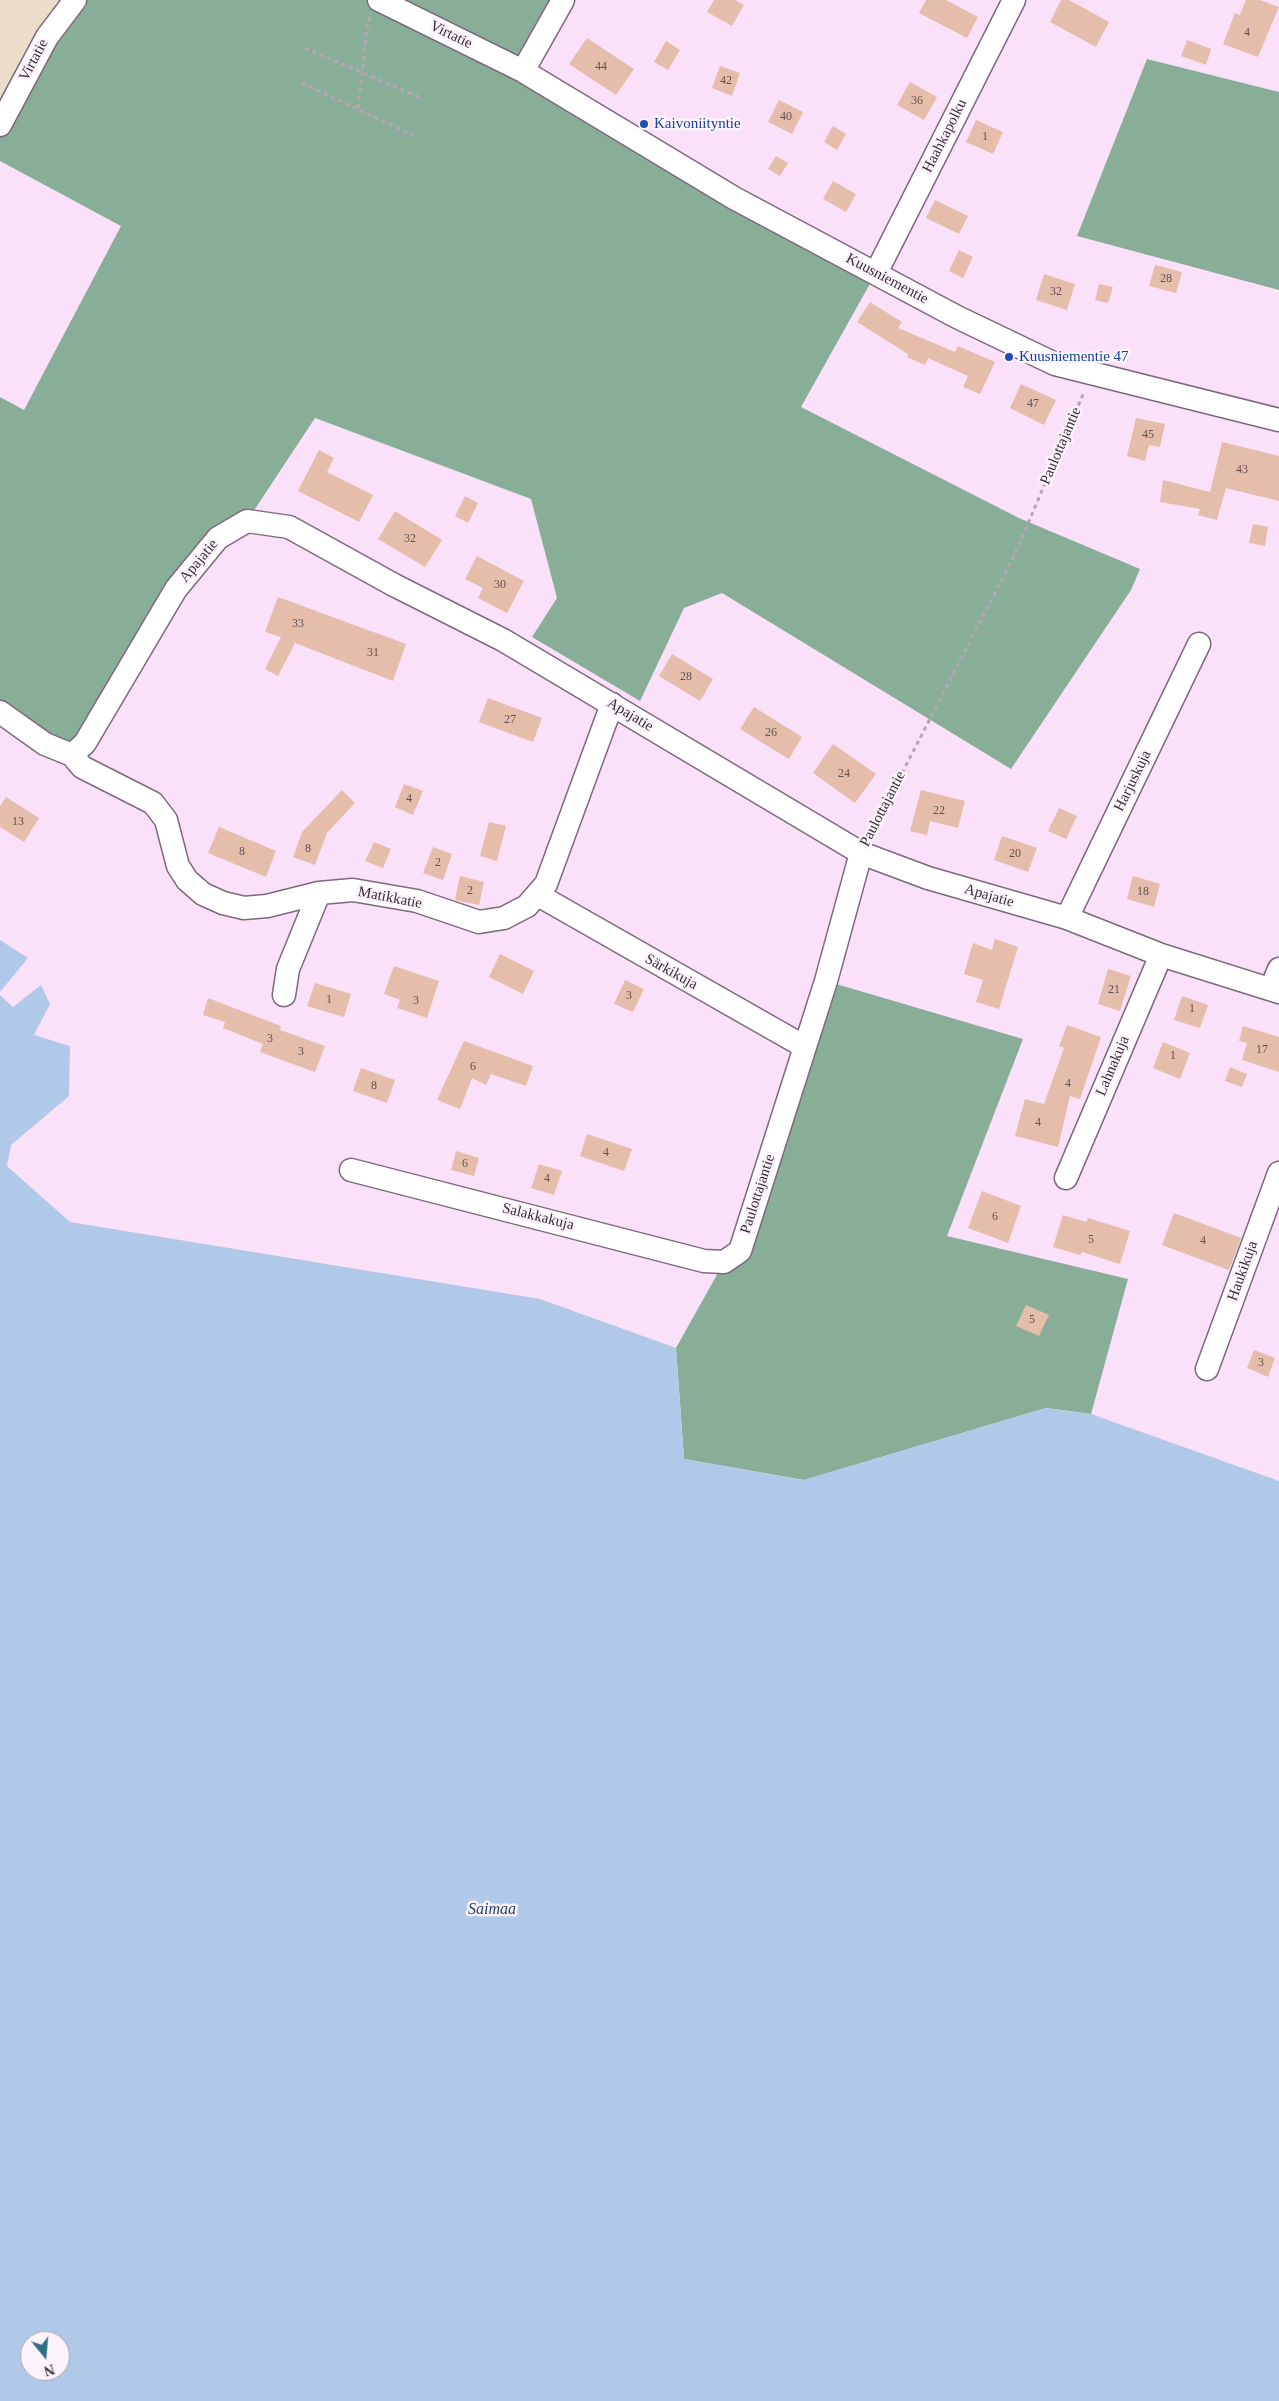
<!DOCTYPE html>
<html>
<head>
<meta charset="utf-8">
<style>
  body { margin:0 }
  #map { position:relative; width:1279px; height:2401px; overflow:hidden; background:#fae0f9; font-family:"Times New Roman",serif }
  canvas { display:block }
  .north { position:absolute; left:20px; top:2331px; width:50px; height:50px; box-sizing:border-box; background:#fdf3fd; border:1px solid #aea4ae; border-radius:50%; rotate:163deg; font-size:14px; font-weight:700; line-height:20px; text-align:center; color:#372d37 }
  .north::after { content:''; display:block; margin:auto; width:18px; height:22px; background:#316f85; clip-path:polygon(50% 0,100% 100%,50% 72%,0 100%) }
</style>
</head>
<body>
<div id="map">
<canvas width="1279" height="2401"></canvas>
<div class="north">N</div>
</div>
<script>
const ctx = document.querySelector('canvas').getContext('2d');
ctx.lineJoin = 'round';
function paint(path, color) { ctx.fillStyle = color; ctx.fill(path, 'evenodd'); }
const poly = rows => new Path2D(rows.map(r => 'M' + r).join(''));
function stroke(path, color, width, dash) { ctx.strokeStyle = color; ctx.lineWidth = width; ctx.lineCap = dash ? 'butt' : 'round'; ctx.setLineDash(dash || []); ctx.stroke(path); }
function drawText(font, color, halo, rows, align = 'center') {
  ctx.font = font + ' "Times New Roman",serif'; ctx.lineWidth = 5; ctx.setLineDash([]); ctx.textBaseline = 'middle'; ctx.strokeStyle = halo; ctx.fillStyle = color; for (const [text, x, y, turn = 0] of rows) {
    ctx.save(); ctx.translate(x, y); ctx.rotate((+turn || 0) * Math.PI / 180); ctx.textAlign = isNaN(turn) ? turn : align; if (halo) ctx.strokeText(text, 0, 0); ctx.fillText(text, 0, 0); ctx.restore();
  }
}
paint(poly([
  [0,0,69,0,0,125]
]), '#ebddca');
paint(poly([
  [69,0,563,0,523,70,876,273,801,407,1019,518,1140,569,1131,590,1011,769,722,593,684,608,640,701,532,637,557,598,531,499,315,418,247,521,218,538,72,755,0,712,0,397,24,410,121,226,0,161,0,125],
  [1147,59,1279,92,1279,290,1077,236],
  [826,981,1023,1039,947,1236,1128,1279,1091,1414,1046,1408,804,1480,684,1459,676,1348,724,1262]
]), '#89ae97');
paint(poly([
  [0,940,28,958,0,992],
  [41,985,50,1004,34,1035,70,1046,69,1096,11,1145,7,1166,70,1222,540,1299,676,1348,684,1459,804,1480,1046,1408,1091,1414,1279,1481,1279,2401,0,2401,0,995,13,1007],
  [30,2341,60,2341,60,2371,30,2371]
]), '#b0c9e9');
paint(poly([
  [714,0,735,0,744,5,732,26,707,12],
  [926,0,946,0,978,17,967,38,919,13],
  [1061,0,1069,0,1109,22,1096,47,1050,22],
  [1246,0,1260,0,1279,7,1258,57,1223,44,1235,13,1240,15],
  [587,38,634,69,616,95,569,64],
  [1187,40,1211,49,1206,65,1181,56],
  [666,41,680,50,668,70,654,62],
  [720,66,740,73,732,96,712,88],
  [910,82,937,97,924,120,897,105],
  [779,100,803,112,792,134,768,122],
  [976,120,1003,132,993,154,966,142],
  [833,126,846,134,837,150,824,142],
  [776,156,788,163,780,176,768,169],
  [833,181,856,194,846,212,823,199],
  [935,200,968,216,959,234,926,218],
  [959,250,973,257,963,278,949,271],
  [1155,265,1182,272,1176,293,1149,286],
  [1044,274,1075,284,1067,310,1036,300],
  [1099,284,1113,287,1108,303,1095,300],
  [870,302,902,322,898,328,955,352,958,346,995,362,980,394,963,387,968,376,928,358,925,365,907,357,908,354,857,322],
  [1021,384,1056,400,1044,425,1010,408],
  [1136,418,1165,424,1160,447,1149,445,1145,461,1127,456],
  [1222,442,1279,456,1279,501,1226,488,1217,520,1198,515,1200,509,1160,502,1163,480,1210,492],
  [319,450,334,458,327,472,373,495,359,522,298,491],
  [465,496,478,503,468,523,455,516],
  [395,511,442,540,425,567,378,539],
  [1253,524,1268,527,1265,546,1249,543],
  [477,556,524,581,507,613,478,598,483,588,465,579],
  [278,597,406,644,393,681,295,643,278,676,265,669,281,637,265,632],
  [672,654,713,679,700,701,659,676],
  [488,698,542,718,533,742,479,722],
  [754,707,802,737,789,759,740,729],
  [833,744,876,774,855,803,813,773],
  [404,784,423,791,413,815,395,807],
  [342,790,355,803,327,833,315,865,293,857,302,832],
  [921,790,965,801,958,828,930,821,927,835,910,831],
  [6,797,39,818,24,842,0,827,0,806],
  [1059,808,1077,816,1066,839,1048,831],
  [489,822,506,826,497,861,480,856],
  [219,827,276,851,266,877,208,853],
  [1002,836,1037,848,1028,872,994,860],
  [374,842,391,849,383,868,365,861],
  [433,847,452,854,443,880,423,873],
  [460,876,484,882,479,905,455,900],
  [1133,876,1160,884,1154,907,1127,899],
  [995,939,1018,947,999,1009,976,1002,983,980,964,974,973,943,992,950],
  [500,954,534,971,523,994,489,977],
  [394,966,439,981,427,1018,397,1008,400,1000,384,994],
  [1108,969,1131,976,1120,1011,1098,1004],
  [625,980,644,989,633,1012,614,1004],
  [315,983,351,994,344,1017,307,1006],
  [1182,996,1208,1005,1200,1028,1174,1020],
  [208,998,281,1026,280,1030,325,1046,315,1072,260,1052,263,1044,223,1028,225,1022,203,1015],
  [1067,1025,1101,1037,1080,1099,1070,1096,1058,1147,1015,1136,1025,1099,1044,1104,1064,1048,1059,1046],
  [1243,1026,1279,1037,1279,1072,1242,1060,1247,1043,1239,1041],
  [464,1041,533,1066,526,1086,491,1074,486,1085,472,1078,460,1109,437,1100],
  [1163,1042,1190,1053,1180,1079,1153,1068],
  [1230,1067,1247,1074,1242,1087,1225,1081],
  [361,1068,395,1080,387,1103,353,1091],
  [587,1134,632,1149,624,1171,580,1156],
  [456,1151,479,1158,474,1176,451,1170],
  [539,1164,562,1171,554,1195,531,1188],
  [982,1191,1021,1206,1008,1243,968,1228],
  [1174,1213,1241,1238,1229,1270,1162,1245],
  [1063,1215,1086,1222,1088,1218,1130,1231,1120,1264,1082,1252,1080,1255,1053,1247],
  [1026,1305,1049,1315,1039,1336,1016,1326],
  [1254,1350,1275,1358,1268,1377,1247,1368]
]), '#e4beaa');
const minor = poly([
  [379,0,523,71,734,198,957,317,1055,364,1279,420],
  [523,71,563,0],
  [0,125,47,37,75,0],
  [876,273,1014,0],
  [0,712,45,744,72,755,85,743,176,589,218,538,247,521,289,527,394,585,503,640,861,853,928,878,1067,918,1161,955,1279,992],
  [72,755,82,767,153,803,166,820,178,866,187,880,203,894,223,903,244,908,267,906,319,893,353,890,417,901,479,922,504,918,527,906,546,884,612,704],
  [538,895,805,1047],
  [1067,918,1199,644],
  [1271,989,1279,969],
  [284,995,288,969,319,893],
  [351,1170,704,1261,724,1262,740,1251,826,981,861,853],
  [1066,1178,1161,955],
  [1207,1369,1279,1173]
]);
stroke(minor, '#7e687e', 25);
stroke(poly([
  [305,48,421,98],
  [302,83,415,136],
  [358,108,367,28,370,17],
  [869,837,1015,554,1084,392]
]), '#b8a3b7', 3, [4, 4]);
stroke(minor, '#fff', 22);
for (const [x, y, r, color] of [
  [644,124,5,"#1a4fb4"],
  [1009,357,5,"#1a4fb4"]
]) { const dot = new Path2D(); dot.arc(x, y, r, 0, 2 * Math.PI); ctx.fillStyle = color; ctx.fill(dot); stroke(dot, '#fdf3fd', 2); }
drawText('12px', '#625154', null, [
  ["4",1247,33],
  ["44",601,67],
  ["42",726,81],
  ["36",917,101],
  ["40",786,117],
  ["1",985,137],
  ["28",1166,279],
  ["32",1056,292],
  ["47",1033,404],
  ["45",1148,435],
  ["43",1242,470],
  ["32",410,539],
  ["30",500,585],
  ["33",298,624],
  ["31",373,653],
  ["28",686,677],
  ["27",510,720],
  ["26",771,733],
  ["24",844,774],
  ["4",409,799],
  ["22",939,811],
  ["13",18,822],
  ["8",308,849],
  ["8",242,852],
  ["20",1015,854],
  ["2",438,863],
  ["2",470,891],
  ["18",1143,892],
  ["21",1114,990],
  ["3",629,996],
  ["1",329,1000],
  ["3",416,1001],
  ["1",1192,1009],
  ["3",270,1039],
  ["17",1262,1050],
  ["3",301,1052],
  ["1",1173,1056],
  ["6",473,1067],
  ["4",1068,1084],
  ["8",374,1086],
  ["4",1038,1123],
  ["4",606,1153],
  ["6",465,1164],
  ["4",547,1179],
  ["6",995,1217],
  ["5",1091,1240],
  ["4",1203,1241],
  ["5",1032,1320],
  ["3",1261,1363]
]);
drawText('15px', '#372d37', '#fdf3fd', [
  ["Virtatie",451,35,26],
  ["Virtatie",34,60,-62],
  ["Haahkapolku",945,136,-63],
  ["Kuusniementie",887,279,28],
  ["Paulottajantie",1061,446,-67],
  ["Apajatie",199,561,-50],
  ["Apajatie",630,715,31],
  ["Harjuskuja",1133,781,-64],
  ["Paulottajantie",883,809,-63],
  ["Apajatie",989,896,16],
  ["Matikkatie",390,898,11],
  ["Särkikuja",671,972,29],
  ["Lahnakuja",1113,1066,-67],
  ["Paulottajantie",758,1194,-72],
  ["Salakkakuja",538,1217,14],
  ["Haukikuja",1243,1271,-70]
]);
drawText('15px', '#164399', '#fdf3fd', [
  ["Kaivoniityntie",654,124],
  ["Kuusniementie 47",1019,357]
], 'left');
drawText('italic 16px', '#21446e', '#fdf3fd', [
  ["Saimaa",492,1910]
]);
</script>
</body>
</html>
